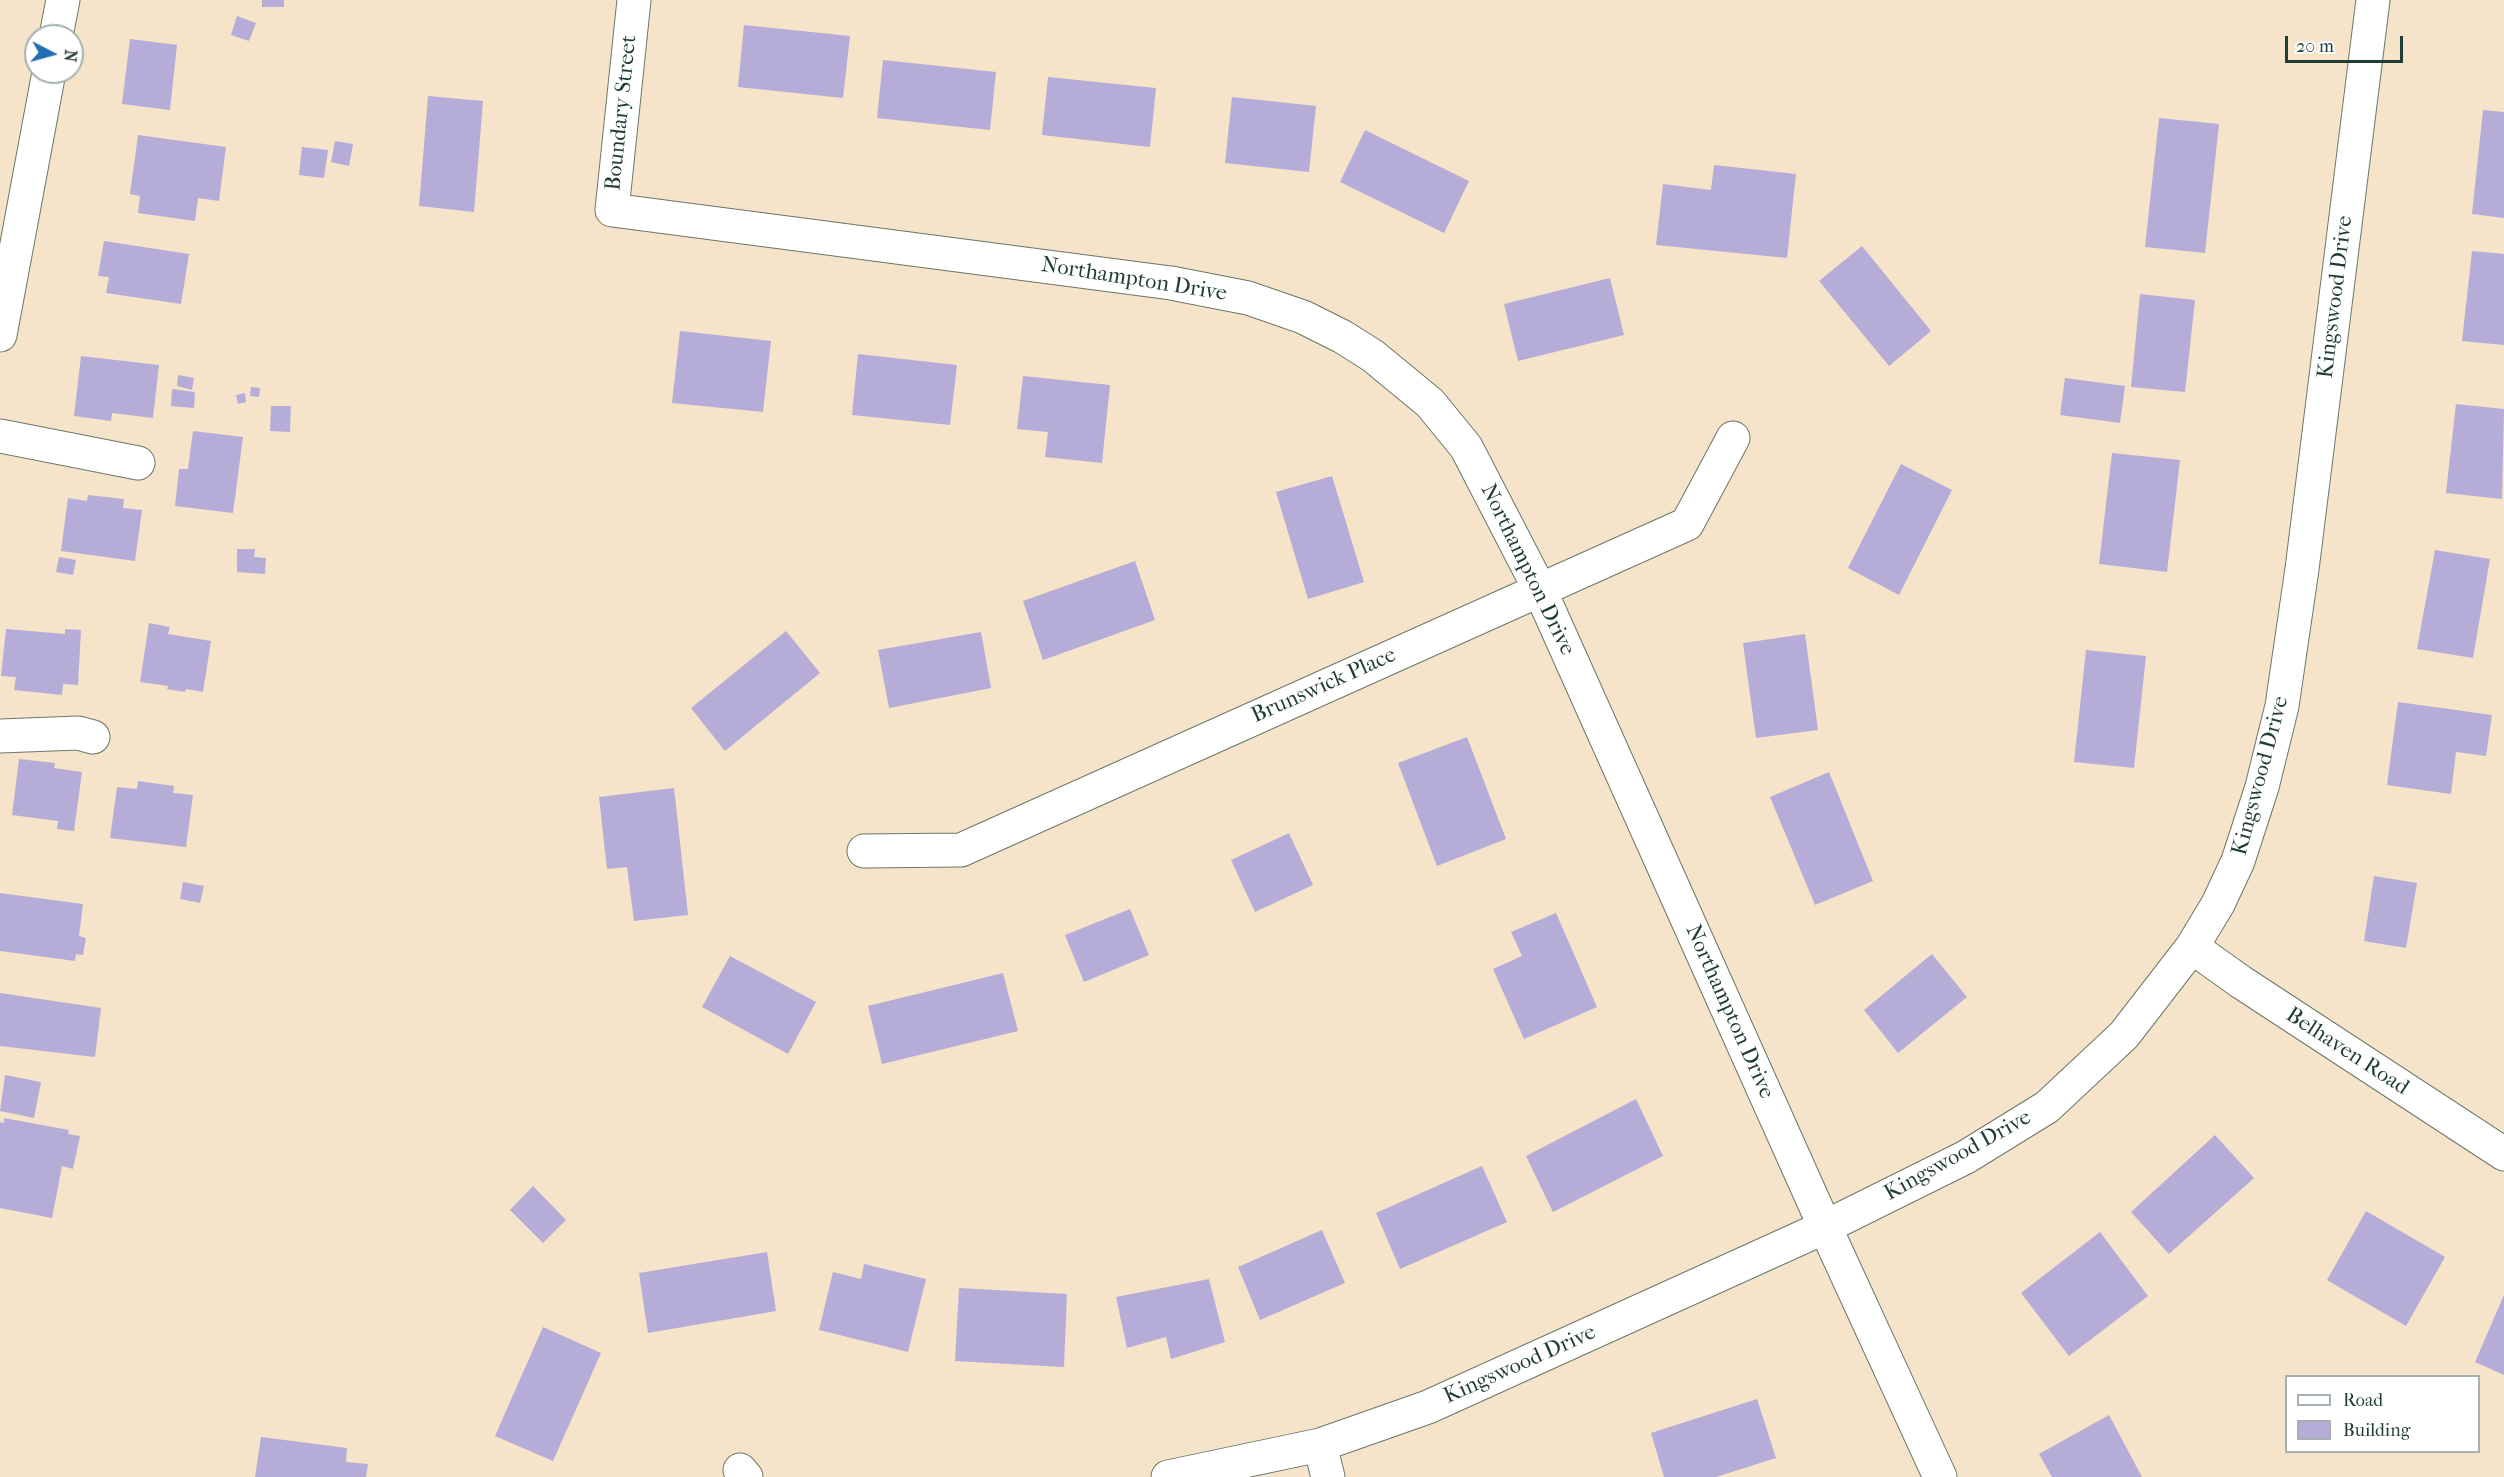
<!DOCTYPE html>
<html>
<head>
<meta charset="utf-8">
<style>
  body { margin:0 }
  #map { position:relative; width:2504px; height:1477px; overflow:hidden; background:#f5e3ca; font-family:"IM FELL French Canon",serif }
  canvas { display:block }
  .legend { position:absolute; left:2285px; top:1375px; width:195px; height:78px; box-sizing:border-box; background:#fff; border:2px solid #a5b1ae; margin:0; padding:8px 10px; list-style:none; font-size:18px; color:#1f3d34 }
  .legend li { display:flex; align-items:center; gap:12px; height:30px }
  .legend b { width:30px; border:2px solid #a5b1ae }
  .north { position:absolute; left:24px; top:24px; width:60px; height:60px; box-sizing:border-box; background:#fff; border:2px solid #a5b1ae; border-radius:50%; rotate:96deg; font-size:16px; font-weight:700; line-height:24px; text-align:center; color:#1f3d34 }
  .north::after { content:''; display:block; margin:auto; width:21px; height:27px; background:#1f6fb2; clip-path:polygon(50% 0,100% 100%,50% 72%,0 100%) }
  .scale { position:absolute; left:2285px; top:36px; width:118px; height:27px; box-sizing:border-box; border:3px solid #1f3d34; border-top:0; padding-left:8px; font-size:18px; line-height:21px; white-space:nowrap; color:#1f3d34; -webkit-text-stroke:4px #fff; paint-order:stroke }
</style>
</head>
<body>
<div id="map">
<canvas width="2504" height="1477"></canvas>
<ul class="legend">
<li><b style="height:8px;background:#fff"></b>Road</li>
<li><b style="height:16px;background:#b5add8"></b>Building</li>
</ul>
<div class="north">N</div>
<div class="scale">20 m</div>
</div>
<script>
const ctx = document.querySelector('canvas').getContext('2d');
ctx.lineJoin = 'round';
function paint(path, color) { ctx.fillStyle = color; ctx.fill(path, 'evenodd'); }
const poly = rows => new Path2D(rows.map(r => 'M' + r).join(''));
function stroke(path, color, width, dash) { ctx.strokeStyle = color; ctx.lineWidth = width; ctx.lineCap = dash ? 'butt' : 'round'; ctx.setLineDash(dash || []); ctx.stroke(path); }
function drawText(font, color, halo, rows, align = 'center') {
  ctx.font = font + ' "IM FELL French Canon",serif'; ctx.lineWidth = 4.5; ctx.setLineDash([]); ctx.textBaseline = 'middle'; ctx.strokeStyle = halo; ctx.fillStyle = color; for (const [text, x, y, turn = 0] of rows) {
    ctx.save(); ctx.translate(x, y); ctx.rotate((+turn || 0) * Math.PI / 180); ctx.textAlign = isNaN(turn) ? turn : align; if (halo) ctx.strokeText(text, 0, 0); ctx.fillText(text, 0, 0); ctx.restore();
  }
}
paint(poly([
  [262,0,284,0,284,7,262,7],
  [237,16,256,23,249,41,231,35],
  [744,25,850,36,843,98,738,87],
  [130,39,177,45,170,110,122,104],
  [883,60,996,72,990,130,877,118],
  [1048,77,1156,88,1150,147,1042,135],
  [428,96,483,101,474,212,419,206],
  [1232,97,1316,106,1309,172,1225,163],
  [2483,110,2504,112,2504,218,2472,214],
  [2159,118,2219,124,2205,253,2145,247],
  [1365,130,1469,181,1444,233,1340,182],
  [138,135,226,147,219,201,198,198,195,221,138,213,140,196,130,194],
  [335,141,353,144,349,166,331,162],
  [302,147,328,150,324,178,299,175],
  [1714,165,1796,174,1787,258,1656,245,1663,184,1711,190],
  [104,241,189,254,181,304,106,293,109,277,98,276],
  [1862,246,1931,331,1889,366,1819,281],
  [2472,251,2504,254,2504,345,2462,341],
  [1610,278,1624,335,1518,361,1504,304],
  [2140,294,2195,300,2185,392,2131,387],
  [680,331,771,341,763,412,672,403],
  [858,354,957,365,950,425,852,415],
  [81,356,159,365,153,418,112,413,111,421,74,416],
  [178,375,194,378,192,390,177,386],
  [1023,376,1110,385,1102,463,1045,457,1048,432,1017,429],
  [2065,378,2125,386,2120,423,2060,415],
  [251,387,260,388,259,397,250,396],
  [172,389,195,392,194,408,171,406],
  [245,393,246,402,238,404,236,395],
  [2456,404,2504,409,2502,499,2446,493],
  [271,406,291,406,290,432,270,431],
  [193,431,243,437,233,513,175,506,179,469,188,469],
  [2112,453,2180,460,2167,572,2099,564],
  [1901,464,1952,490,1899,595,1848,568],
  [1332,476,1364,582,1308,599,1276,492],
  [88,495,124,499,123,508,142,510,135,561,61,551,68,498,87,501],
  [237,549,255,549,254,557,266,558,265,574,237,572],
  [2435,550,2490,559,2473,658,2417,649],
  [59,557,76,560,73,575,56,572],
  [1135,561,1155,620,1043,660,1023,601],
  [149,623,170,627,168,634,211,641,203,692,186,689,185,692,167,689,168,686,140,682],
  [6,629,65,634,65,629,81,630,78,685,63,684,62,695,14,690,16,677,1,676],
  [786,631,820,673,725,751,691,708],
  [981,632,991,688,889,708,878,650],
  [1805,634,1818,730,1756,738,1743,643],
  [2086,650,2146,656,2134,768,2074,762],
  [2398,702,2492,715,2486,756,2456,752,2451,794,2387,785],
  [1467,737,1506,839,1437,866,1398,763],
  [19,759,55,763,54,768,82,772,74,831,57,829,58,821,12,815],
  [1829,772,1873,881,1815,905,1770,797],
  [138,781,174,786,173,793,193,795,186,847,110,838,117,787,137,789],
  [674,788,688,915,634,921,627,867,607,869,599,797],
  [1289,833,1313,885,1255,912,1231,860],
  [2374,876,2417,883,2406,948,2364,941],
  [183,882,204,886,200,903,180,899],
  [0,893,83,904,79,936,86,938,83,955,76,954,75,961,0,951],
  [1130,909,1149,955,1084,982,1065,935],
  [1556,913,1597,1007,1524,1039,1493,969,1522,956,1511,932],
  [1932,954,1967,997,1898,1053,1864,1010],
  [730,956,816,1002,788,1054,702,1007],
  [1003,973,1018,1031,882,1064,868,1006],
  [0,993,101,1008,95,1057,0,1046],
  [5,1075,41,1082,34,1118,0,1111],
  [1636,1099,1663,1156,1553,1212,1526,1156],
  [4,1118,69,1130,68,1134,80,1136,73,1169,62,1166,52,1218,0,1208,0,1122,4,1123],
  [2215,1135,2254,1178,2169,1254,2131,1212],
  [1482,1166,1507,1222,1400,1269,1376,1213],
  [533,1186,566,1220,543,1243,510,1210],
  [2366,1211,2445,1257,2406,1326,2327,1280],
  [1322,1230,1345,1283,1260,1320,1238,1267],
  [2100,1232,2148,1296,2069,1356,2021,1293],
  [767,1252,776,1311,648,1333,639,1273],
  [864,1264,926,1279,908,1352,819,1330,833,1272,861,1279],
  [1209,1279,1225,1342,1171,1359,1166,1337,1127,1348,1116,1297],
  [959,1288,1067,1294,1064,1367,955,1361],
  [2504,1295,2504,1375,2475,1362],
  [543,1327,601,1353,553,1461,495,1436],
  [1757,1399,1776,1458,1716,1477,1664,1477,1651,1433],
  [2109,1415,2142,1477,2052,1477,2039,1454],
  [261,1437,347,1448,346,1462,368,1464,366,1477,255,1477]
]), '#b5add8');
const street = poly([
  [634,0,612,210,1171,283,1248,298,1303,317,1343,337,1373,356,1430,403,1466,447,1539,588,1825,1227,1940,1477],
  [56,36,63,0],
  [0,335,49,72],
  [0,436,138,463],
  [0,736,78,733,93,737],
  [864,851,961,850,1687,524,1733,438],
  [2192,947,2241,982,2504,1154],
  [1320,1445,1328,1477],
  [740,1470,746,1477],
  [1168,1477,1320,1445,1428,1407,1825,1227,1966,1157,2047,1107,2124,1035,2192,947,2218,904,2238,861,2262,787,2282,706,2302,569,2373,0]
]);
stroke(street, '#6a7768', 35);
stroke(street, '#fff', 33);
drawText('22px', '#1f3d34', '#fff', [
  ["Boundary Street",622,113,-84],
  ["Northampton Drive",1134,280,9],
  ["Kingswood Drive",2336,297,-83],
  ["Northampton Drive",1527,570,64],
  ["Brunswick Place",1324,686,-24],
  ["Kingswood Drive",2261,776,-75],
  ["Northampton Drive",1729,1012,66],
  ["Belhaven Road",2347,1052,33],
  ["Kingswood Drive",1958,1156,-29],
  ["Kingswood Drive",1520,1365,-24]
]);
</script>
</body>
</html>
